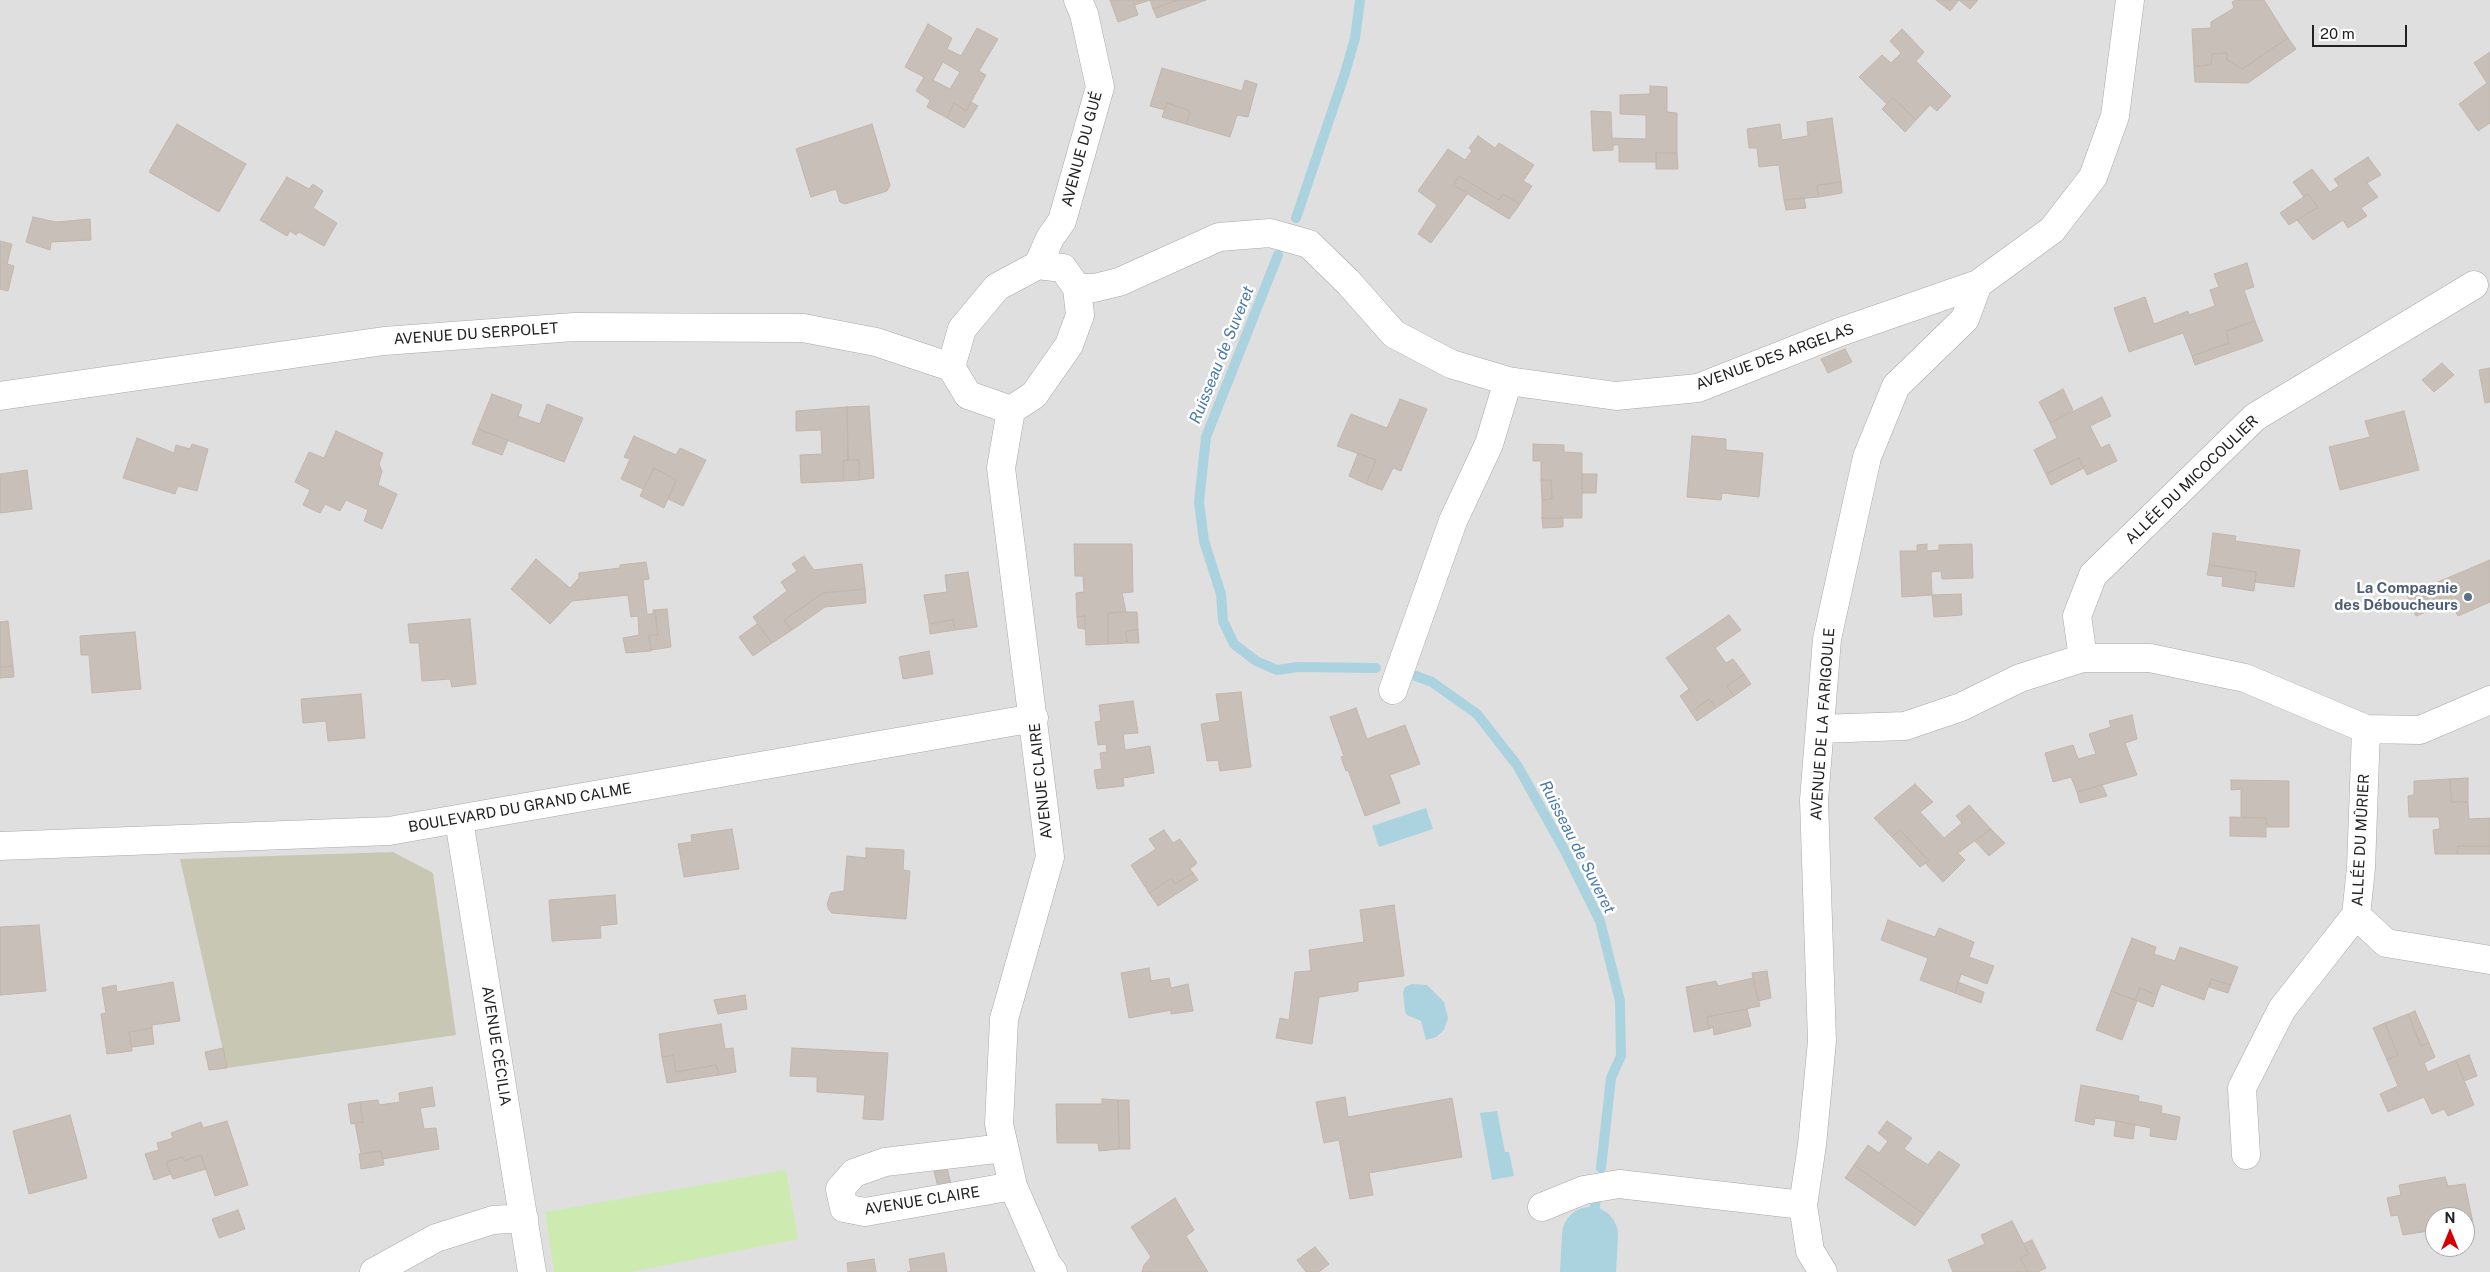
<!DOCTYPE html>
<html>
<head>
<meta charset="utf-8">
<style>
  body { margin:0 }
  #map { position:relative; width:2490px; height:1272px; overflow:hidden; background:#f2efe9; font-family:"Public Sans",sans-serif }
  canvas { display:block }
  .north { position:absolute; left:2425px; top:1207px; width:50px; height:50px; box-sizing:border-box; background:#fff; border:1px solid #a7a7a7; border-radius:50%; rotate:0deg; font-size:14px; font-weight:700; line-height:20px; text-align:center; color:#222 }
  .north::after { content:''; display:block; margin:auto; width:18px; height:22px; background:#d40000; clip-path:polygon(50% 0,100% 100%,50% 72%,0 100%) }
  .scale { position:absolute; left:2312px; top:25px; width:95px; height:22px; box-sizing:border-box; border:2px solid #222; border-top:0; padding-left:6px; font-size:15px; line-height:18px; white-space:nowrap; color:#222; -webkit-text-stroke:4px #fff; paint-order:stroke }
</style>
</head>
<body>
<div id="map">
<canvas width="2490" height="1272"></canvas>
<div class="north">N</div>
<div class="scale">20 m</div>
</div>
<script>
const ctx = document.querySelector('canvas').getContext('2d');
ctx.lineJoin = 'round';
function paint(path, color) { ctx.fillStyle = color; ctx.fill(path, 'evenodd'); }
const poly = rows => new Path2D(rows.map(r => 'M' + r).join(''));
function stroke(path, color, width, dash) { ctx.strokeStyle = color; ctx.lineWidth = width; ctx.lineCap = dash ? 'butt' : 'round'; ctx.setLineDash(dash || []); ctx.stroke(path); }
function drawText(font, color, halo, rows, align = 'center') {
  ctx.font = font + ' "Public Sans",sans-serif'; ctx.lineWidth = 5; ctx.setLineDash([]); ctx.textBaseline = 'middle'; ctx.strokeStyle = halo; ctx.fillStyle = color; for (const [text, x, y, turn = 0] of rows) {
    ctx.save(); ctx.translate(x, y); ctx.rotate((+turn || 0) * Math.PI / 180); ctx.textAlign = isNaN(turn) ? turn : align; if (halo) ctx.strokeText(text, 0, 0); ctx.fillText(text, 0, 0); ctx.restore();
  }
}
paint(poly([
  [0,0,2490,0,2490,1272,0,1272],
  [2435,1217,2465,1217,2465,1247,2435,1247]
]), '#e0dfdf');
paint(poly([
  [393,852,433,873,456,1035,227,1068,180,859]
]), '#c7c7b4');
paint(poly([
  [786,1170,798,1239,630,1272,554,1272,545,1212]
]), '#cdebb0');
paint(poly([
  [1426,808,1433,829,1379,847,1372,826],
  [1412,984,1427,985,1444,1002,1448,1018,1444,1030,1436,1037,1426,1040,1421,1021,1407,1015,1405,1012,1403,992,1405,987],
  [1497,1111,1505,1152,1509,1152,1514,1176,1492,1180,1480,1113]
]), '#aad3df');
stroke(poly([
  [1296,218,1345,73,1355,38,1360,0],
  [1278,255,1206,437,1199,502,1204,541,1221,594,1223,621,1234,644,1256,661,1277,670,1297,667,1376,668],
  [1416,676,1432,682,1477,714,1517,765,1565,851,1600,921,1620,1001,1621,1056,1611,1078,1601,1168],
  [1596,1200,1590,1235,1611,1272]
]), '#aad3df', 10);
stroke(poly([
  [1588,1272,1590,1235]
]), '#aad3df', 56);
const building = poly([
  [1110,0,1133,0,1138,15,1118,22,1110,0],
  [1133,0,1178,0,1153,9,1150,0,1135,5,1133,0],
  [1178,0,1206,0,1157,18,1153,9,1178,0],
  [1936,0,1959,0,1950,11,1936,0],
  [1959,0,1978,0,1970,9,1959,0],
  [2236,0,2264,0,2288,38,2242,69,2227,60,2227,53,2212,54,2211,65,2194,66,2192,29,2211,28,2211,22,2234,8,2232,2,2236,0],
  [928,24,952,38,947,49,961,56,977,28,998,39,979,71,986,75,966,111,954,103,947,118,927,107,930,100,916,91,924,77,905,67,928,24],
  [943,62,960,72,950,89,933,80,943,62],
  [1902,29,1924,52,1916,61,1951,96,1937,111,1930,105,1916,120,1893,98,1887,104,1859,77,1882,55,1891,63,1901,53,1890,41,1902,29],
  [2288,38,2296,49,2248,83,2195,82,2194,66,2211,65,2212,54,2227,53,2227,60,2242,69,2288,38],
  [2490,52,2490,123,2478,131,2459,104,2487,83,2474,63,2490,52],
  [1162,68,1242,91,1245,80,1257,84,1248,117,1237,115,1230,137,1186,124,1190,111,1167,103,1165,110,1150,106,1162,68],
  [1650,86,1667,87,1667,112,1677,113,1677,153,1656,153,1656,162,1619,162,1619,145,1613,145,1613,150,1593,151,1591,111,1611,112,1612,138,1646,139,1646,115,1620,114,1620,95,1650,94,1650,86],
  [1893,98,1916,120,1905,132,1882,109,1893,98],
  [971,102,978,106,964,128,947,118,954,103,966,111,971,102],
  [1167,103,1190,111,1186,124,1162,117,1167,103],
  [1832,118,1841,182,1817,185,1818,197,1784,200,1779,165,1759,167,1757,148,1749,148,1747,129,1780,124,1782,140,1808,136,1807,122,1832,118],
  [177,124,246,164,219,212,149,172,177,124],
  [872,124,890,185,887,191,845,204,840,202,836,189,811,197,796,149,872,124],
  [1478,136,1495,148,1499,143,1534,165,1523,181,1532,186,1520,204,1503,194,1499,200,1459,176,1453,185,1468,193,1431,243,1418,234,1437,205,1418,191,1448,149,1465,160,1472,151,1469,148,1478,136],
  [1656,153,1677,153,1678,169,1656,169,1656,153],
  [2368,157,2381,175,2367,183,2378,197,2361,208,2367,216,2348,228,2343,220,2313,240,2297,220,2318,207,2308,194,2304,197,2293,182,2312,169,2330,192,2339,186,2334,179,2368,157],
  [1459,176,1499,200,1503,194,1520,204,1509,219,1453,185,1459,176],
  [287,177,309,189,313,184,323,191,313,208,337,223,324,246,299,232,296,235,290,231,287,236,260,220,287,177],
  [1841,182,1842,193,1818,197,1817,185,1841,182],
  [2308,194,2318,207,2289,225,2280,213,2308,194],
  [1804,198,1806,208,1786,210,1784,200,1804,198],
  [33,217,56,222,90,219,91,240,51,242,50,250,26,242,33,217],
  [0,241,12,244,7,264,14,266,8,291,0,289,0,241],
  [2247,263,2254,287,2244,290,2255,321,2226,331,2229,343,2192,356,2183,333,2129,352,2114,308,2145,297,2154,324,2188,311,2189,315,2215,306,2210,290,2219,287,2214,274,2247,263],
  [2255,321,2263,341,2195,365,2192,356,2229,343,2226,331,2255,321],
  [1845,349,1852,362,1828,373,1821,359,1845,349],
  [2442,363,2454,375,2434,392,2422,380,2442,363],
  [2490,368,2490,402,2485,403,2479,370,2490,368],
  [2063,389,2073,410,2050,423,2039,402,2063,389],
  [492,394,522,405,518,416,540,424,547,404,583,418,564,462,478,429,492,394],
  [2102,397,2111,416,2090,426,2101,448,2109,444,2117,461,2087,475,2079,458,2046,474,2034,450,2057,438,2050,423,2102,397],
  [1400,399,1427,409,1401,471,1393,468,1382,490,1366,484,1376,460,1337,446,1351,414,1387,428,1400,399],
  [869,406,874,478,859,480,859,460,848,460,847,407,869,406],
  [847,407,848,460,843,461,843,481,801,483,800,455,822,454,821,430,796,431,796,411,847,407],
  [2404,411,2419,470,2340,490,2329,447,2370,437,2365,421,2404,411],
  [478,429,508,440,502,455,472,444,478,429],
  [336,431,383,453,379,464,382,471,378,485,397,494,382,529,364,521,368,510,346,500,340,511,325,504,320,513,303,505,310,490,295,482,309,452,324,458,336,431],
  [634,436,676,455,680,448,706,460,683,506,668,499,676,480,654,468,643,489,621,479,630,459,624,457,634,436],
  [1692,436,1726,439,1726,450,1763,453,1759,497,1722,493,1721,500,1687,497,1692,436],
  [137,438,174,453,176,445,190,449,192,444,208,449,197,491,178,486,175,494,123,478,137,438],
  [1533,444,1564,445,1564,452,1582,453,1582,518,1542,518,1542,500,1552,499,1551,480,1541,480,1541,461,1533,461,1533,444],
  [1358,453,1376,460,1366,484,1349,476,1358,453],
  [2079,458,2084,468,2051,485,2046,474,2079,458],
  [848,460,859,460,859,480,843,481,843,461,848,460],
  [654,468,676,480,664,508,640,496,654,468],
  [27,470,32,509,0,513,0,474,27,470],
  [1582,474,1597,474,1596,493,1582,493,1582,474],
  [1541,480,1551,480,1552,499,1542,500,1541,480],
  [1542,518,1563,518,1563,527,1543,528,1542,518],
  [2213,533,2236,536,2235,541,2300,550,2294,587,2255,582,2256,572,2209,565,2213,533],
  [1074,544,1132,544,1133,592,1122,593,1126,612,1108,613,1108,644,1086,645,1085,616,1077,617,1076,593,1084,592,1083,576,1075,576,1074,544],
  [1927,544,1927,551,1939,550,1939,545,1972,544,1973,578,1942,579,1941,571,1931,572,1932,595,1902,597,1900,551,1917,551,1917,545,1927,544],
  [804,556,814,570,862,564,865,589,823,593,784,620,792,630,772,643,753,617,787,591,781,582,797,571,792,564,804,556],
  [536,559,570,588,579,578,579,573,620,568,620,565,646,562,649,579,643,580,647,614,653,614,653,610,655,610,658,635,649,635,651,651,626,653,623,638,639,635,638,616,631,617,628,595,572,601,550,624,511,589,536,559],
  [2490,560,2490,602,2458,616,2451,602,2416,616,2407,595,2490,560],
  [2209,565,2256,572,2254,591,2222,586,2223,577,2207,575,2209,565],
  [968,572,977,627,955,630,953,620,929,624,924,595,947,592,945,575,968,572],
  [865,589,866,603,825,607,792,630,784,620,823,593,865,589],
  [1961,594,1962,615,1934,617,1932,595,1961,594],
  [667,609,671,647,651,650,649,635,658,635,655,610,667,609],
  [1126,612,1137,612,1138,630,1126,631,1127,643,1108,644,1108,613,1126,612],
  [1729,615,1741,630,1715,648,1726,663,1733,659,1744,674,1727,686,1734,696,1716,708,1709,699,1691,712,1680,696,1689,689,1666,658,1729,615],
  [1085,616,1085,629,1078,628,1077,617,1085,616],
  [470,619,476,684,452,687,450,679,422,681,419,643,410,643,408,624,470,619],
  [953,620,955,630,930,634,929,624,953,620],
  [8,621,13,666,0,667,0,622,8,621],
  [757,624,772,643,753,656,739,637,757,624],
  [1138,630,1139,643,1127,643,1126,631,1138,630],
  [135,632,141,689,92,693,89,655,81,655,80,636,135,632],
  [929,651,933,674,903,679,899,657,929,651],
  [13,666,14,677,0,678,0,667,13,666],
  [1744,674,1751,684,1734,696,1727,686,1744,674],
  [1241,692,1251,767,1220,771,1218,760,1207,761,1201,724,1220,721,1216,694,1241,692],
  [361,694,365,738,328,741,326,721,303,723,301,699,361,694],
  [1709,699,1716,708,1697,721,1691,712,1709,699],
  [1133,701,1138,733,1123,734,1125,750,1150,746,1154,773,1123,778,1124,786,1097,789,1094,770,1102,769,1100,753,1107,752,1106,744,1098,745,1095,722,1101,721,1099,705,1133,701],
  [1356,708,1367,739,1405,725,1420,764,1390,775,1400,803,1365,816,1348,770,1346,771,1341,757,1344,756,1330,717,1356,708],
  [2132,715,2137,739,2125,743,2137,775,2077,792,2071,777,2053,782,2045,753,2073,745,2078,759,2096,754,2089,734,2111,727,2109,721,2132,715],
  [2468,778,2468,802,2451,802,2450,779,2468,778],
  [2450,779,2451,802,2468,802,2469,819,2490,818,2490,846,2458,846,2457,854,2435,854,2433,830,2440,829,2439,817,2409,817,2408,796,2414,795,2414,781,2450,779],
  [2231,780,2289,781,2289,827,2267,827,2266,818,2241,817,2241,789,2231,790,2231,780],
  [1915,784,1933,802,1920,812,1944,838,1962,823,1956,816,1969,805,1991,829,1958,853,1965,860,1943,882,1925,863,1929,861,1900,830,1892,837,1874,818,1915,784],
  [2102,785,2107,796,2080,803,2077,792,2102,785],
  [2230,817,2266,818,2266,837,2230,836,2230,817],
  [732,829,739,869,684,877,678,844,692,842,691,835,732,829],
  [1991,829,2005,843,1989,856,1975,841,1991,829],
  [1164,830,1173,843,1180,839,1197,863,1190,869,1193,873,1175,884,1171,878,1149,893,1131,865,1156,849,1149,839,1164,830],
  [1900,830,1929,861,1920,867,1892,837,1900,830],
  [2458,846,2490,846,2490,854,2457,854,2458,846],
  [866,848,904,850,903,870,910,871,906,919,832,913,829,910,827,904,831,893,844,891,847,856,866,858,866,848],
  [1193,873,1198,880,1158,906,1149,893,1171,878,1175,884,1193,873],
  [615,895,617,924,600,926,601,938,552,941,549,900,615,895],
  [1394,905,1404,976,1358,982,1358,991,1319,997,1312,1044,1276,1038,1280,1018,1289,1020,1295,972,1311,971,1309,950,1364,942,1360,910,1394,905],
  [1888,920,1935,937,1939,928,1974,942,1969,957,1994,966,1987,984,1961,974,1955,993,1920,980,1928,958,1881,940,1888,920],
  [39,925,46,991,0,995,0,927,39,925],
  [2132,938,2156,947,2154,954,2175,961,2180,947,2238,967,2231,985,2211,979,2204,1000,2161,984,2157,995,2140,988,2135,1000,2111,991,2132,938],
  [1149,968,1151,981,1169,978,1171,988,1188,984,1193,1011,1171,1014,1171,1010,1129,1018,1121,973,1149,968],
  [1767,971,1771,998,1758,1001,1752,973,1767,971],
  [1753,978,1760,1006,1707,1017,1709,1029,1694,1032,1686,987,1716,981,1718,986,1753,978],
  [2211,979,2231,985,2228,993,2209,987,2211,979],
  [173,982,180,1021,152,1025,152,1028,129,1032,132,1051,107,1054,101,1014,106,1013,102,988,116,985,117,992,173,982],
  [1958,982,1984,992,1981,1003,1955,993,1958,982],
  [2140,988,2157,995,2153,1007,2135,1000,2140,988],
  [2111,991,2137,1001,2122,1040,2096,1030,2111,991],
  [745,995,747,1009,718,1014,714,1000,745,995],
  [1747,1009,1751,1026,1714,1035,1713,1027,1709,1029,1707,1017,1747,1009],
  [2415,1011,2429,1043,2421,1046,2408,1014,2415,1011],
  [2408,1014,2421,1046,2429,1043,2435,1057,2424,1063,2428,1072,2456,1060,2474,1105,2448,1116,2444,1109,2432,1114,2424,1097,2388,1112,2380,1094,2398,1086,2387,1060,2398,1055,2385,1023,2408,1014],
  [2385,1023,2398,1055,2387,1060,2373,1028,2385,1023],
  [721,1024,725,1049,733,1048,736,1072,719,1075,716,1065,676,1072,673,1055,662,1057,659,1034,721,1024],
  [152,1028,154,1044,132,1047,129,1032,152,1028],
  [223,1048,227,1068,209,1070,205,1052,223,1048],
  [792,1048,888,1053,883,1120,863,1119,865,1095,817,1092,817,1077,790,1076,792,1048],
  [673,1055,676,1072,716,1065,719,1075,667,1083,662,1057,673,1055],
  [2469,1055,2477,1076,2464,1081,2456,1060,2469,1055],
  [2081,1085,2139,1096,2138,1101,2162,1106,2161,1113,2180,1117,2176,1140,2150,1136,2151,1128,2116,1121,2095,1118,2094,1125,2075,1121,2081,1085],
  [432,1087,435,1106,420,1108,424,1129,436,1128,439,1149,383,1159,381,1151,361,1154,355,1123,363,1122,360,1102,378,1100,379,1105,400,1102,399,1093,432,1087],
  [1345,1097,1348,1117,1452,1098,1462,1157,1369,1173,1373,1195,1350,1199,1339,1140,1324,1143,1316,1102,1345,1097],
  [1102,1099,1118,1100,1119,1149,1099,1151,1098,1143,1057,1143,1056,1104,1102,1104,1102,1099],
  [1118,1100,1129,1100,1130,1149,1119,1149,1118,1100],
  [360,1102,363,1122,351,1124,348,1104,360,1102],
  [70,1115,87,1178,29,1194,13,1131,70,1115],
  [227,1121,248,1185,215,1196,201,1155,184,1161,183,1157,166,1162,171,1174,154,1180,145,1154,159,1150,157,1143,173,1138,171,1133,201,1122,203,1128,227,1121],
  [1887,1121,1912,1138,1904,1149,1928,1165,1939,1151,1960,1165,1924,1214,1854,1165,1868,1145,1879,1153,1888,1141,1878,1133,1887,1121],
  [2116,1121,2135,1125,2133,1139,2114,1136,2116,1121],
  [381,1151,384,1165,361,1169,359,1154,381,1151],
  [201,1155,206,1169,173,1179,166,1162,183,1157,184,1161,201,1155],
  [1854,1165,1924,1214,1915,1226,1845,1178,1854,1165],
  [947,1168,951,1184,938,1187,934,1171,947,1168],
  [2445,1177,2448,1186,2465,1184,2473,1223,2465,1225,2465,1217,2435,1217,2435,1230,2403,1235,2398,1215,2391,1216,2387,1198,2401,1195,2399,1185,2445,1177],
  [1175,1198,1194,1230,1186,1236,1208,1272,1142,1272,1144,1265,1151,1257,1131,1227,1175,1198],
  [238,1210,245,1229,219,1238,212,1219,238,1210],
  [2012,1221,2029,1254,2020,1258,2028,1272,1953,1272,1948,1260,1985,1244,1981,1235,2012,1221],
  [2032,1240,2046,1268,2038,1272,2028,1272,2020,1258,2029,1254,2023,1244,2032,1240],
  [1315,1247,1329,1264,1319,1272,1306,1272,1297,1260,1315,1247],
  [944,1253,947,1272,907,1272,911,1271,909,1259,944,1253],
  [874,1259,876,1272,848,1272,847,1263,874,1259]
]);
paint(building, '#c7bfb8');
stroke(building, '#c4b6ab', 1);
const minor = poly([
  [1038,265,1063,268,1077,288,1080,315,1069,345,1034,395,1011,410,968,395,951,367,962,329,997,287,1038,265],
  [1038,265,1050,238,1062,221,1100,87,1084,14,1078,0],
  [1077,288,1094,288,1119,282,1219,237,1270,233,1309,244,1349,283,1394,334,1451,364,1508,381,1616,396,1698,388,1840,332,1978,284,2052,230,2093,177,2115,116,2130,0],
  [0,396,384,341,574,327,803,328,876,342,951,367],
  [1011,410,1001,468,1050,857,1004,1019,999,1124,1013,1186,1047,1264,1053,1272],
  [2083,658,2077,616,2093,575,2255,417,2474,285],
  [1393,690,1453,521,1489,444,1508,381],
  [1820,729,1905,726,1961,707,2020,678,2083,658,2150,658,2245,678,2366,729,2420,730,2490,700],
  [459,820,532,1272],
  [0,846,389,831,1034,718],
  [2356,915,2386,943,2490,960],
  [1004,1148,885,1162,854,1173,840,1189,844,1208,865,1212,1013,1186],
  [2246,1155,2242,1088,2282,1009,2356,915,2361,868,2366,729],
  [1542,1207,1584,1190,1619,1184,1803,1205],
  [374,1272,436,1238,493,1220,524,1218],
  [1823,1272,1810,1251,1803,1205,1812,1145,1822,1041,1814,800,1827,639,1867,457,1896,386,1965,319,1978,284]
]);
stroke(minor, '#a9a9a9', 29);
stroke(minor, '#fff', 28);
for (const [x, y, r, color] of [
  [2468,597,5,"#5c6f8a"]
]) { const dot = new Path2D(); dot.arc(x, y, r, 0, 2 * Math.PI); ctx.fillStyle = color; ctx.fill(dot); stroke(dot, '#fff', 2); }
drawText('15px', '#222', '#fff', [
  ["AVENUE DU GUÉ",1082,149,-75],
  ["AVENUE DU SERPOLET",476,334,-4],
  ["AVENUE DES ARGELAS",1775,357,-20],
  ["ALLÉE DU MICOCOULIER",2192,480,-44],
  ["AVENUE DE LA FARIGOULE",1823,724,-86],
  ["AVENUE CLAIRE",1041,781,-96],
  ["BOULEVARD DU GRAND CALME",520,808,-10],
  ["ALLÉE DU MÛRIER",2361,840,-87],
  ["AVENUE CÉCILIA",496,1046,81],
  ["AVENUE CLAIRE",922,1201,-9]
]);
drawText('bold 15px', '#4e5e75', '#fff', [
  ["La Compagnie",2458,588],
  ["des Déboucheurs",2458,605]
], 'right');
drawText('italic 16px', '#4a7aab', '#fff', [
  ["Ruisseau de Suveret",1222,355,-68],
  ["Ruisseau de Suveret",1577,847,63]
]);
</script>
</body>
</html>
